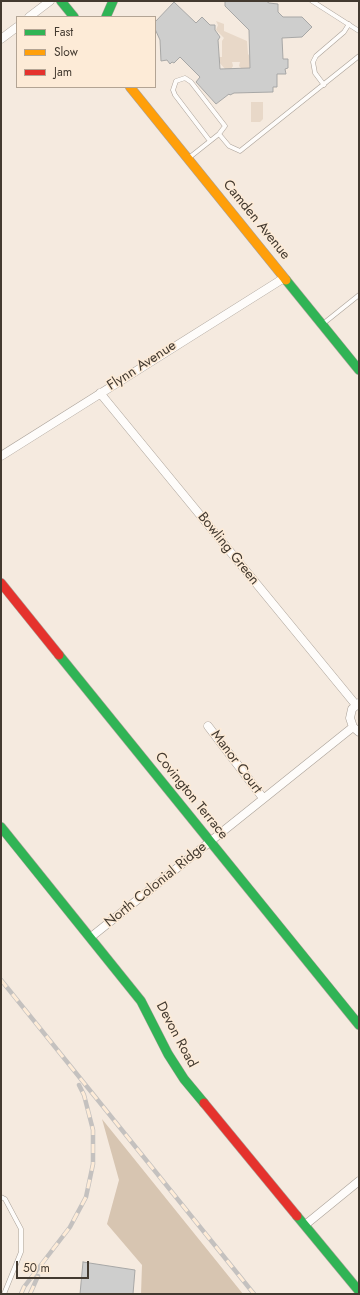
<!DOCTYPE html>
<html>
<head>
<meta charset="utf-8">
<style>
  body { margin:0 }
  #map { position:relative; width:360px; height:1295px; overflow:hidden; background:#f5eadf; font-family:Jost,sans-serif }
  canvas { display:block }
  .frame { position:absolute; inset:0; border:2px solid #433a30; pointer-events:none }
  .legend { position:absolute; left:16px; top:16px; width:140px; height:72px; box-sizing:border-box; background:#fdebd7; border:1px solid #b3a494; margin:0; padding:5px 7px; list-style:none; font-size:12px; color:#433a30 }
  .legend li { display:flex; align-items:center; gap:8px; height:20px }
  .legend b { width:20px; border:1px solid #b3a494 }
  .scale { position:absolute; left:16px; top:1261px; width:73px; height:18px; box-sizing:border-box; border:2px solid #433a30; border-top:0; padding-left:5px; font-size:12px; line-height:14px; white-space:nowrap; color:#433a30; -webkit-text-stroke:3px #fdebd7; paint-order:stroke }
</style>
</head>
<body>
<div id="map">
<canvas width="360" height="1295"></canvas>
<div class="frame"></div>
<ul class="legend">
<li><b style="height:5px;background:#30b455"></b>Fast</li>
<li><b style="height:5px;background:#ff9f0a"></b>Slow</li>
<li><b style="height:5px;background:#e5322d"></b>Jam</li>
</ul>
<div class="scale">50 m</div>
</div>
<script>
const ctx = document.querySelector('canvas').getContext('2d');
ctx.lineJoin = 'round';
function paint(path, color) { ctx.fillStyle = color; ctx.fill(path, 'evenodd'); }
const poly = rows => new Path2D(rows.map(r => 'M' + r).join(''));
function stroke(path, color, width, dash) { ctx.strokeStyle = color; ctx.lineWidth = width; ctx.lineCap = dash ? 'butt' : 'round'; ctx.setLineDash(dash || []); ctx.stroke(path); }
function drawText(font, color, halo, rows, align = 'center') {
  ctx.font = font + ' Jost,sans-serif'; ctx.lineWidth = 3; ctx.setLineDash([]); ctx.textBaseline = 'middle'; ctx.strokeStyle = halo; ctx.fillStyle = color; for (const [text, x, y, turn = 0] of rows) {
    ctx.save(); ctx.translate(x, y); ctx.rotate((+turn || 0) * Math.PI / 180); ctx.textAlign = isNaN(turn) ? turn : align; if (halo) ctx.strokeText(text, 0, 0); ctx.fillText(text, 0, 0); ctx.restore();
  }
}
paint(poly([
  [216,21,224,24,224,31,247,41,248,54,260,68,241,68,239,66,240,62,232,62,233,66,231,69,225,69,219,62,219,57,222,57,222,41,224,38,216,30,218,25],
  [251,102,263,102,263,119,260,122,251,122]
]), '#e8d8c8');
paint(poly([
  [102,1119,243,1294,141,1294,142,1265,107,1224,119,1180]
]), '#d7c5b1');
const building = poly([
  [225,1,266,1,269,3,278,4,278,12,283,17,302,17,312,27,302,37,282,38,283,59,288,59,288,68,285,69,286,74,277,74,277,87,273,87,273,92,234,93,230,95,229,94,216,104,196,82,200,77,180,57,174,63,172,62,170,64,167,60,161,61,160,40,155,29,155,22,174,2,196,23,202,17,210,25,215,25,215,30,220,37,218,40,220,69,250,68,249,30,225,6,225,1],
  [83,1262,135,1270,133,1294,80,1294,83,1262]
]);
paint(building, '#cececd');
stroke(building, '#a7a7a6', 1);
const lane = poly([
  [312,1,359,31],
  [324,85,315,73,313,62,316,56,344,32,349,24],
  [210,141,175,95,173,90,176,81,185,78,191,82,225,126,219,134],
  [190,157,219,134,229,146,240,151,359,56],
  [324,323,359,295],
  [1,1197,5,1199,21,1229,21,1252,4,1294]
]);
const street = poly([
  [29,17,50,1],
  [1,39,17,27],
  [100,393,356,705],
  [1,456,284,278],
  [359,703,352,709,350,718,353,727,359,732],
  [208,726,263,798],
  [91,937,353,727],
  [305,1225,359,1181]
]);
const fast = poly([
  [61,1,74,17],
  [106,17,113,1],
  [286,280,359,370],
  [59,655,359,1025],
  [1,827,141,1001,168,1054,184,1079,204,1103],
  [297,1216,359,1291]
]);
const slow = poly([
  [130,87,286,280]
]);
const jam = poly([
  [1,583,59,655],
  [204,1103,297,1216]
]);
stroke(lane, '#aaa198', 5);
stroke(street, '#aaa198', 9);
stroke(fast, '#aaa198', 10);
stroke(slow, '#aaa198', 10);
stroke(jam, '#aaa198', 10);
stroke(lane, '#fefcfa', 4);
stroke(street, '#fefcfa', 8);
stroke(fast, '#30b455', 9);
stroke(slow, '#ff9f0a', 9);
stroke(jam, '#e5322d', 9);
const rail = poly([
  [1,980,254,1294],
  [21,1294,24,1287,70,1227,86,1197,93,1164,93,1130,84,1095,79,1085],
  [30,1294,38,1276]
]);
stroke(rail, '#c4c1bf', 4.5);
stroke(rail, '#fdebd7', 3, [9]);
drawText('14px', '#433a30', '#fdebd7', [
  ["Camden Avenue",256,220,51],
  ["Flynn Avenue",142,366,-33],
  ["Bowling Green",228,549,51],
  ["Manor Court",236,762,53],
  ["Covington Terrace",191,796,51],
  ["North Colonial Ridge",156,885,-39],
  ["Devon Road",176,1035,62]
]);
</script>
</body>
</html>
